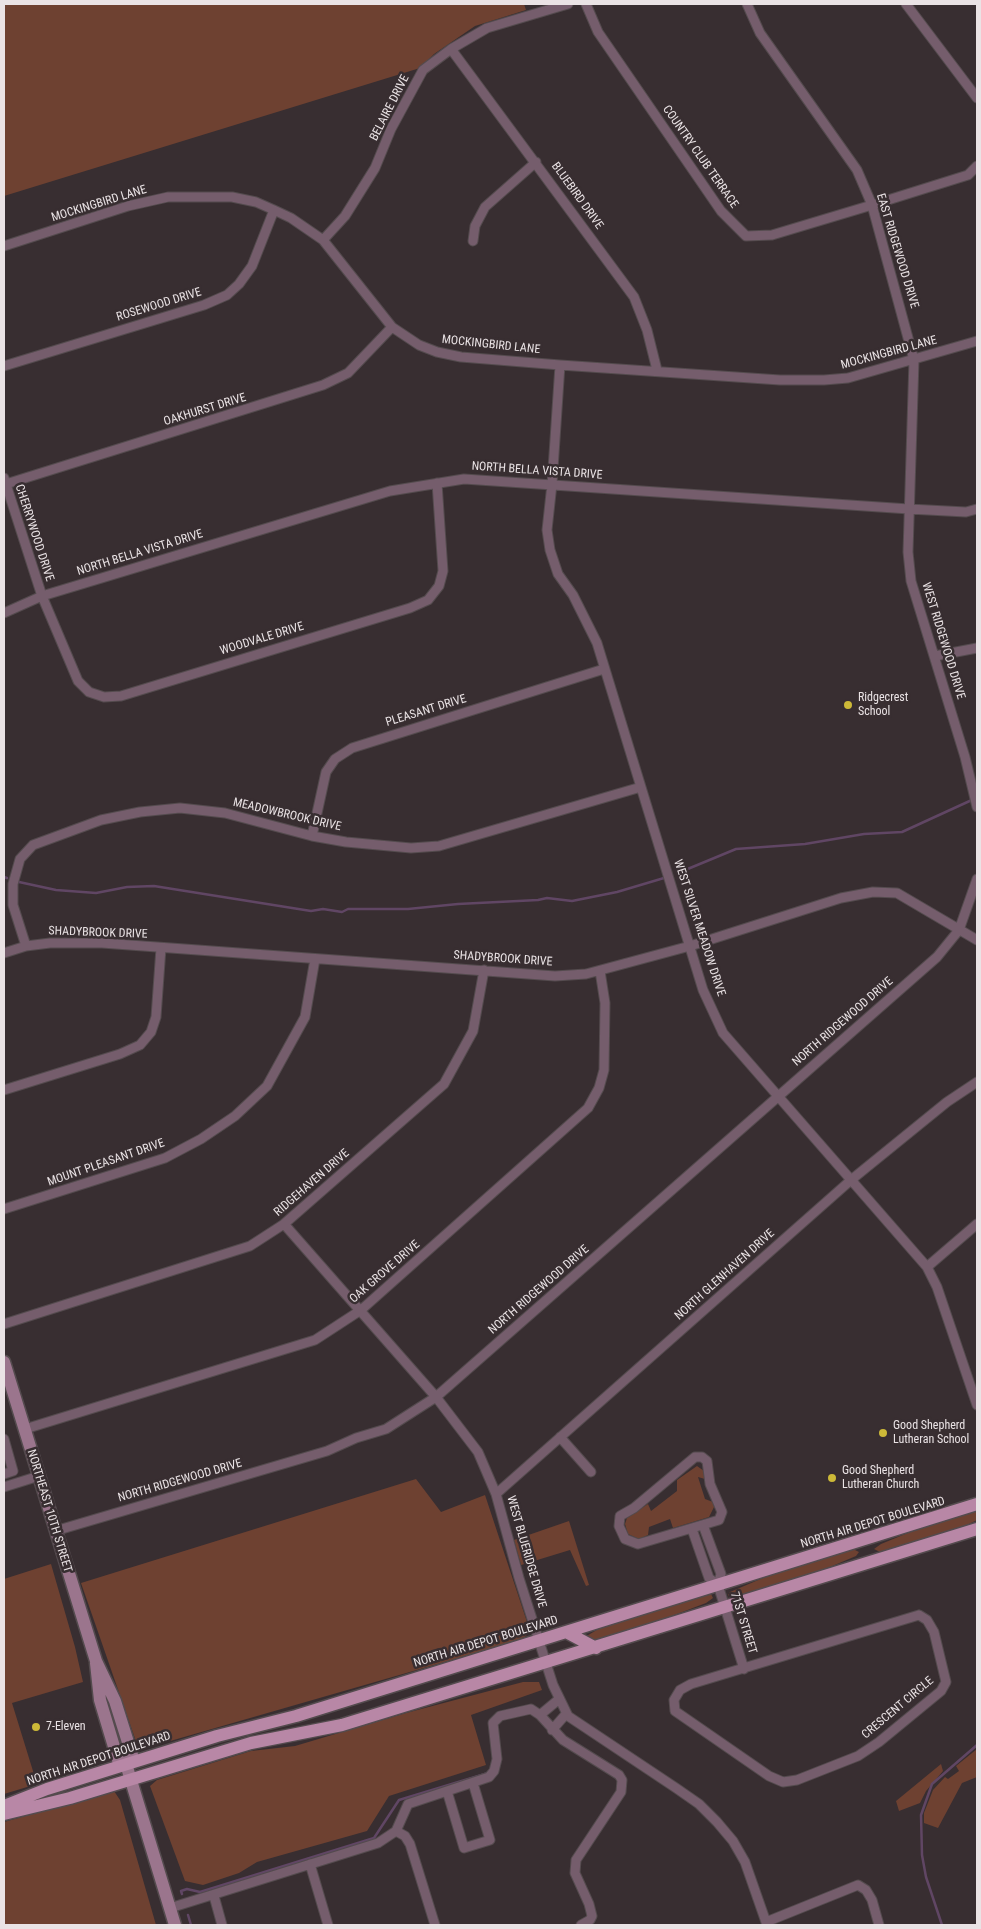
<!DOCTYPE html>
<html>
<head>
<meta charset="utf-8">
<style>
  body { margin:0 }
  #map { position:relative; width:981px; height:1929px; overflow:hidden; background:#382e31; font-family:"Roboto Condensed",sans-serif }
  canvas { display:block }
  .frame { position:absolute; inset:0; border:5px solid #eae3e5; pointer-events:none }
</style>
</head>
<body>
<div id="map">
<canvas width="981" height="1929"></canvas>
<div class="frame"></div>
</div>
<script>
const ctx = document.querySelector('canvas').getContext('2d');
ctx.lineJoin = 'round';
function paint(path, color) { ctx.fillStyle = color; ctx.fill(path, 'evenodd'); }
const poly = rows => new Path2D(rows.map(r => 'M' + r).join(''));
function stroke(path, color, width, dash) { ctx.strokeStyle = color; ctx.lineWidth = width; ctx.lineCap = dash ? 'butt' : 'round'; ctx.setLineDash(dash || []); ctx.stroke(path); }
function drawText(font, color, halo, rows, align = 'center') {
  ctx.font = font + ' "Roboto Condensed",sans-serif'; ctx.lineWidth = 5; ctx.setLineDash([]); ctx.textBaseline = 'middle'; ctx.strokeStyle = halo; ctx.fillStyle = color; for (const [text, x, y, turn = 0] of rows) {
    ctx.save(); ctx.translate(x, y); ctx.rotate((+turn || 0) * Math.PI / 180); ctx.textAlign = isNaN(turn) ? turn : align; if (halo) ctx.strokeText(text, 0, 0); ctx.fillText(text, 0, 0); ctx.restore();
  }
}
paint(poly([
  [4,4,524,4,526,10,475,26,434,54,420,68,4,196],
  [697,1466,704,1471,705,1479,698,1477,705,1499,713,1502,714,1507,709,1517,673,1528,670,1519,649,1527,648,1535,639,1539,628,1534,625,1524,627,1518,648,1504,651,1511,677,1491,677,1480],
  [416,1479,441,1512,485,1495,529,1628,526,1636,514,1642,139,1750,81,1583],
  [977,1510,977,1520,957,1530,882,1553,874,1549,881,1544,915,1530],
  [569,1521,589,1585,586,1586,570,1550,521,1565,514,1540],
  [853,1549,859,1552,856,1556,811,1575,733,1599,728,1595,730,1592,777,1572],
  [51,1564,75,1647,83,1682,12,1703,37,1784,4,1794,4,1579],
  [711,1594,713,1598,706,1603,664,1619,597,1640,585,1637,600,1628],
  [523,1682,539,1682,542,1690,471,1715,486,1765,389,1796,367,1831,257,1862,239,1873,203,1885,185,1881,150,1786,157,1780,251,1751,295,1746,406,1713],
  [977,1749,977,1777,962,1783,938,1828,924,1823,924,1813,933,1790,945,1777,948,1779,959,1771,956,1766],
  [941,1764,943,1771,926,1791,920,1803,899,1811,896,1801],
  [114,1791,120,1800,156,1925,4,1925,4,1822]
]), '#6e4131');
stroke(poly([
  [678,873,736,849,805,844,864,834,902,832,974,799],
  [4,877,7,878],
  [19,882,56,890,96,893,127,887,154,886,311,911,323,909,342,912,348,909,408,909,458,904,538,900,547,898,572,901,617,892,664,878],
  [182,1894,181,1891,187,1889,200,1892,374,1838,399,1800,488,1773],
  [188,1915,191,1925],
  [942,1925,926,1877,922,1855,921,1815,932,1784,977,1745]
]), '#604664', 2.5);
const street = poly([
  [586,4,598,32,721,211,746,236,772,235,872,205,968,175,977,166],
  [747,4,760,33,857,170,872,205,914,360,908,552,911,581,965,757,977,807],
  [906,4,977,98],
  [451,49,634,297,647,330,657,370],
  [323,240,345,216,375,168,391,129,423,70,451,49,487,28,568,4],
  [473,241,475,226,485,207,536,162],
  [4,246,128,206,168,197,232,197,256,202,274,210,291,218,323,240,392,327,419,345,437,352,461,357,560,365,780,380,824,380,848,378,977,341],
  [560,365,552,484,547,530,550,550,558,574,573,595,597,643,703,990,723,1033,927,1267,937,1287,977,1405],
  [4,366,204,305,227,295,239,284,252,266,274,210],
  [4,478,42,596,78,681,89,692,104,697,121,696,410,608,428,600,439,586,443,571,437,483],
  [6,484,323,385,348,373,392,327],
  [4,613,42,596,390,491,464,479,909,509,966,512,977,509],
  [935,656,977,648],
  [312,836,326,772,335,759,352,748,604,669],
  [26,946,13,905,13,884,20,859,33,845,101,820,140,812,180,808,225,813,312,836,346,842,411,848,439,846,641,787],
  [4,953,26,946,50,943,102,943,555,976,586,974,690,946,841,898,873,892,897,893,977,940],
  [4,1090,120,1054,140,1045,151,1032,156,1017,161,948],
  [4,1209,165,1158,201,1139,235,1116,267,1086,305,1017,315,959],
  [284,1224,436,1397,478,1452,496,1494,519,1578,553,1685,568,1716,676,1788,699,1804,717,1822,733,1841,745,1862,767,1925],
  [927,1267,977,1224],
  [4,1324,250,1246,284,1224,444,1084,473,1031,484,970],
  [25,1429,315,1340,361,1310,588,1108,599,1088,604,1070,605,1003,600,971],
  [560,1437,591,1472],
  [4,1439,13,1471,4,1474],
  [695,1457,702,1457,707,1461,710,1484,722,1512,719,1520,638,1544,625,1539,619,1526,620,1516,634,1508,695,1457],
  [4,1487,39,1476],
  [496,1494,851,1180,947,1102,977,1082],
  [703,1525,721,1574,718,1585],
  [692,1529,709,1578,718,1585],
  [55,1531,327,1451,356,1438,386,1429,436,1397,937,957,959,930,977,879],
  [718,1585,744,1669],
  [919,1615,927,1620,934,1632,946,1682,941,1691,879,1742,858,1756,797,1780,783,1782,769,1776,675,1711,674,1700,680,1690,691,1684,919,1615],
  [540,1715,558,1700],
  [552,1730,566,1714],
  [447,1791,464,1848,490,1840,473,1783],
  [396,1831,405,1836,410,1844,435,1925],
  [310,1864,328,1925],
  [214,1896,222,1925],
  [170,1908,378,1843,396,1831,408,1804,489,1777,494,1771,497,1759,493,1723,500,1716,531,1709,540,1715,563,1740,619,1775,622,1780,621,1792,576,1860,575,1873,589,1904,592,1916,590,1920,581,1925],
  [766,1922,858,1885,866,1890,872,1900,879,1925]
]);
const secondary = poly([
  [4,1362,96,1661,115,1701,132,1755,126,1764],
  [96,1663,100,1700,118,1760,126,1764,175,1925]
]);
const primary = poly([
  [566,1632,596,1648],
  [4,1806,47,1789,140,1760,217,1736,296,1716,977,1504],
  [4,1814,70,1798,251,1743,342,1725,977,1529]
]);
stroke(street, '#544b4e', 11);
stroke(secondary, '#544b4e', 15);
stroke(primary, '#544b4e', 15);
stroke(street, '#755d6c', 9);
stroke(secondary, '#9b758d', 12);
stroke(primary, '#b887a6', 12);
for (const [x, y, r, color] of [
  [848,705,5,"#cdb938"],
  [883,1433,5,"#cdb938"],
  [832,1478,5,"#cdb938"],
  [36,1727,5,"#cdb938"]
]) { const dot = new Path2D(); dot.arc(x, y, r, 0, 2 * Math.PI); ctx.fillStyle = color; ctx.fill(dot); stroke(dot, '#382e31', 2); }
drawText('12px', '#eae3e5', '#382e31', [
  ["BELAIRE DRIVE",390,108,-63],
  ["COUNTRY CLUB TERRACE",700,157,55],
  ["BLUEBIRD DRIVE",577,196,54],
  ["MOCKINGBIRD LANE",99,204,-17],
  ["EAST RIDGEWOOD DRIVE",897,251,73],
  ["ROSEWOOD DRIVE",159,305,-17],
  ["MOCKINGBIRD LANE",491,345,6],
  ["MOCKINGBIRD LANE",889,353,-15],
  ["OAKHURST DRIVE",205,410,-17],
  ["NORTH BELLA VISTA DRIVE",537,471,4],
  ["CHERRYWOOD DRIVE",34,533,72],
  ["NORTH BELLA VISTA DRIVE",140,553,-17],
  ["WOODVALE DRIVE",262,639,-17],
  ["WEST RIDGEWOOD DRIVE",943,641,73],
  ["PLEASANT DRIVE",426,711,-17],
  ["MEADOWBROOK DRIVE",287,815,13],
  ["WEST SILVER MEADOW DRIVE",699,928,72],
  ["SHADYBROOK DRIVE",98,933,2],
  ["SHADYBROOK DRIVE",503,959,4],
  ["NORTH RIDGEWOOD DRIVE",843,1022,-41],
  ["MOUNT PLEASANT DRIVE",106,1163,-19],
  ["RIDGEHAVEN DRIVE",312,1183,-41],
  ["OAK GROVE DRIVE",385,1272,-41],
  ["NORTH GLENHAVEN DRIVE",725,1275,-42],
  ["NORTH RIDGEWOOD DRIVE",539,1290,-41],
  ["NORTH RIDGEWOOD DRIVE",180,1481,-16],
  ["NORTHEAST 10TH STREET",49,1511,73],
  ["NORTH AIR DEPOT BOULEVARD",873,1523,-17],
  ["WEST BLUERIDGE DRIVE",526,1552,74],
  ["71ST STREET",743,1623,73],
  ["NORTH AIR DEPOT BOULEVARD",486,1642,-17],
  ["CRESCENT CIRCLE",898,1708,-40],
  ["NORTH AIR DEPOT BOULEVARD",99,1759,-18]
]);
drawText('12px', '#eae3e5', '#382e31', [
  ["Ridgecrest",858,698],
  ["School",858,712],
  ["Good Shepherd",893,1426],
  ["Lutheran School",893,1440],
  ["Good Shepherd",842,1471],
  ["Lutheran Church",842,1485],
  ["7-Eleven",46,1727]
], 'left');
</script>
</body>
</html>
